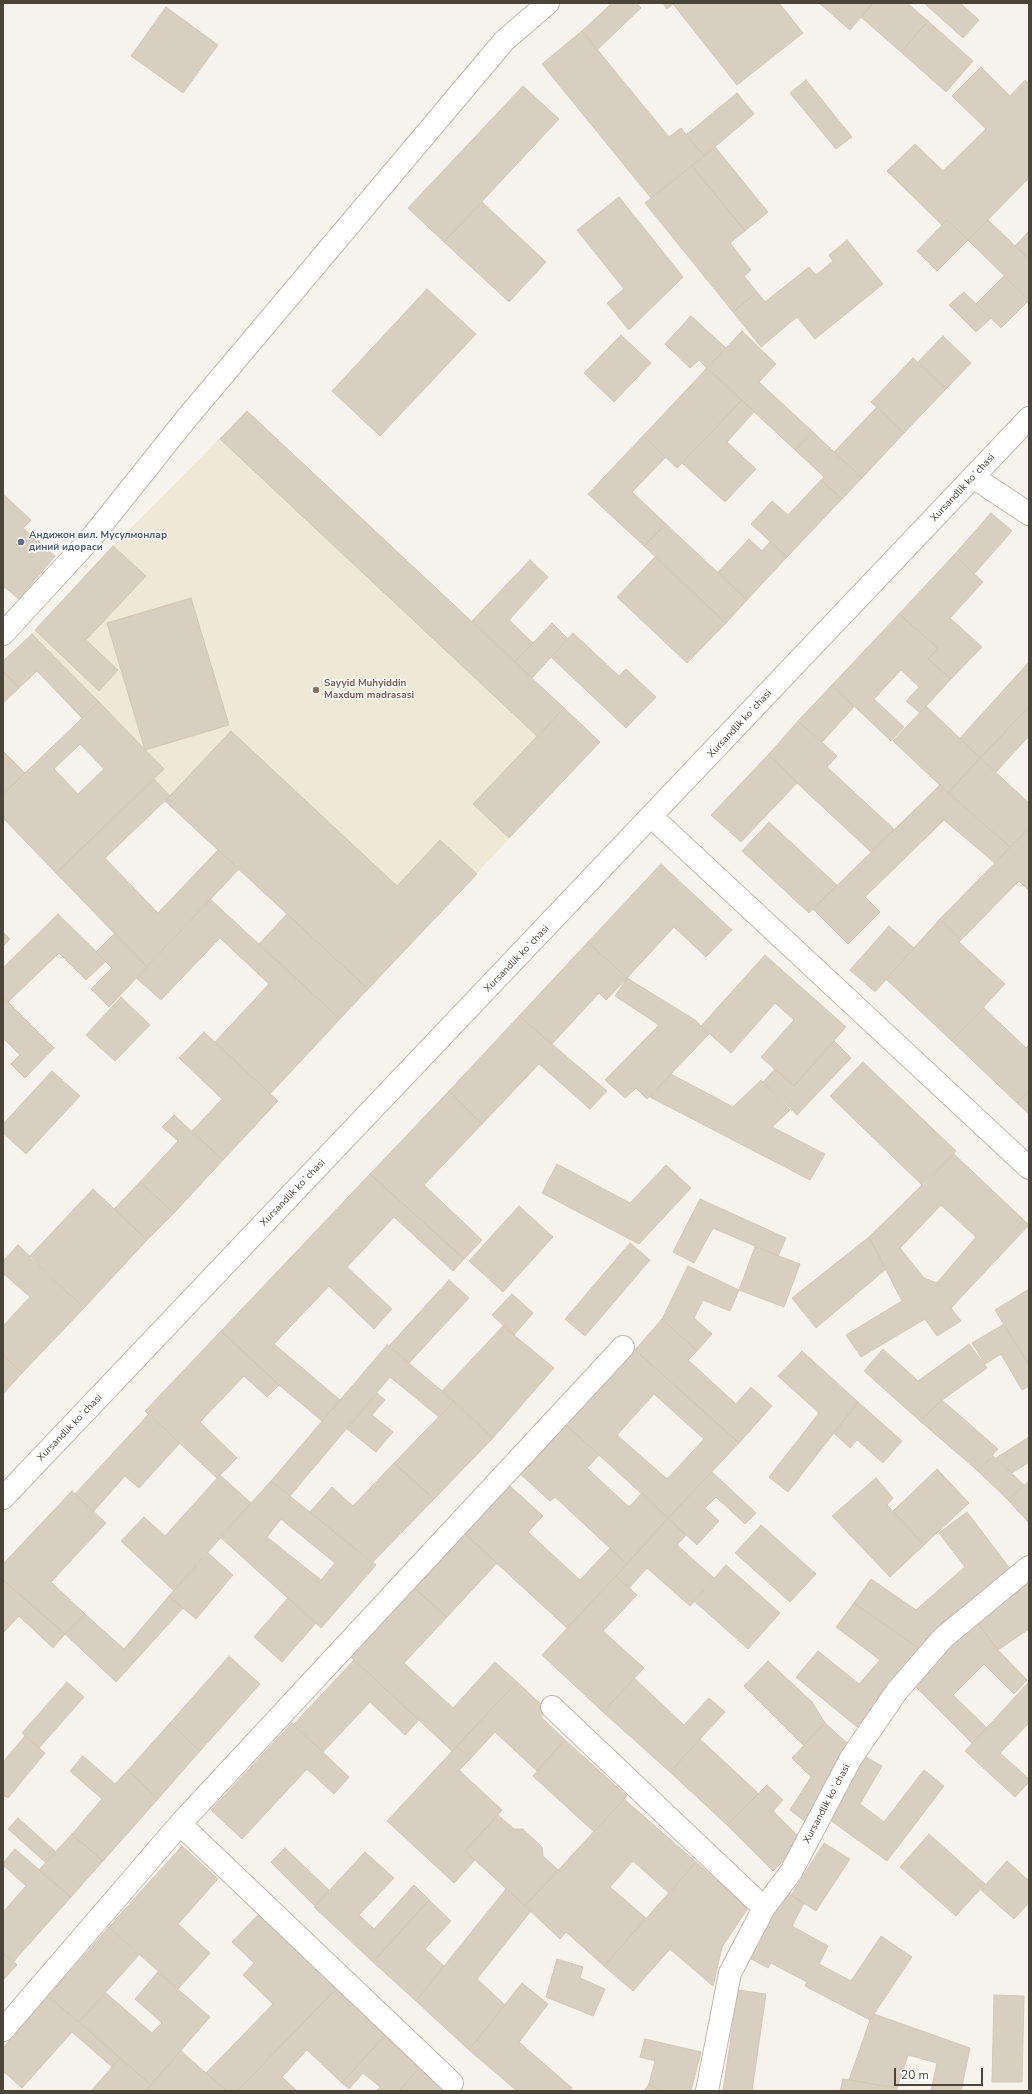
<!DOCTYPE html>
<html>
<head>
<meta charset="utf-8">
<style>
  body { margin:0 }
  #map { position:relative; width:1032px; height:2094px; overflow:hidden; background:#f6f3ec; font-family:"Nunito Sans",sans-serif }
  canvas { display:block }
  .frame { position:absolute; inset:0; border:4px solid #4b4439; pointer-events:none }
  .scale { position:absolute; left:894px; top:2068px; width:89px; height:18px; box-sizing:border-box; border:2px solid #4b4439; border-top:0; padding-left:5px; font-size:12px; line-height:14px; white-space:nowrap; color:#4b4439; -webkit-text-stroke:3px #fff; paint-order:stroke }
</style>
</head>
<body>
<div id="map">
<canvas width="1032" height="2094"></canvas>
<div class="frame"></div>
<div class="scale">20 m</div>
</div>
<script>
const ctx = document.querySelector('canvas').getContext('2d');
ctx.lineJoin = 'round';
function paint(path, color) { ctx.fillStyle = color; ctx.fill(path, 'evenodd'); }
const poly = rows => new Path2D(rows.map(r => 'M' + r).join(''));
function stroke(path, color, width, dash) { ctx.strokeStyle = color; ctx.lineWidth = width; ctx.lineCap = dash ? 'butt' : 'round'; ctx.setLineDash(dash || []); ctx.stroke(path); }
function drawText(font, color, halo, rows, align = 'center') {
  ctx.font = font + ' "Nunito Sans",sans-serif'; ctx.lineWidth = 3; ctx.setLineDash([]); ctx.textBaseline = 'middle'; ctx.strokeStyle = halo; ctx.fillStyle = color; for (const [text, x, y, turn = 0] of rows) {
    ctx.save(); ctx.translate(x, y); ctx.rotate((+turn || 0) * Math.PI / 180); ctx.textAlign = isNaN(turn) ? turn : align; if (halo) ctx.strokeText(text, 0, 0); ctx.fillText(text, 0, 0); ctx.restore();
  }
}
paint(poly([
  [247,411,600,742,368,989,165,801,170,796,154,779,164,769,32,634,113,546]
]), '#efe8d6');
const building = poly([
  [612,3,636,3,641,8,597,50,582,31,612,3],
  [663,3,779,3,803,33,737,85,673,4,667,9,663,3],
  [819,3,873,3,850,30,819,3],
  [873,3,907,3,928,21,901,52,861,17,873,3],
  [924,3,960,3,979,20,963,38,924,3],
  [166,7,218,45,183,93,131,56,166,7],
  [928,21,973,61,946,92,901,52,928,21],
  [582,31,669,137,681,128,704,156,651,198,542,64,582,31],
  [981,67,1010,96,1025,80,1029,84,1029,178,968,240,947,220,942,225,887,171,915,144,943,171,986,129,952,96,981,67],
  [806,80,852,137,836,149,790,93,806,80],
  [523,86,559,119,444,242,408,208,523,86],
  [737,93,754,114,704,156,686,135,737,93],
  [715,147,768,212,745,231,692,166,715,147],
  [692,166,745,231,730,243,751,270,744,276,757,292,733,312,645,203,692,166],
  [619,197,683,277,629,330,607,303,624,289,577,230,619,197],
  [482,202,546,262,509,302,444,242,482,202],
  [947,220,968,240,937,271,917,251,947,220],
  [988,220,1029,259,1029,300,968,240,988,220],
  [1029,231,1029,259,1015,246,1029,231],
  [847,240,883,284,815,339,797,317,761,347,733,312,757,292,765,302,809,267,816,275,833,261,829,255,847,240],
  [1004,276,1029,300,1001,328,976,304,1004,276],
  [427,289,476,334,380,436,332,391,427,289],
  [964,292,991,318,976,332,949,305,964,292],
  [691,316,726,348,707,368,699,360,690,368,665,344,691,316],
  [742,331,776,364,759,382,813,432,795,450,707,368,742,331],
  [621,335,651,363,614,402,584,373,621,335],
  [943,336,971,363,946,389,918,362,943,336],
  [913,358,946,389,904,433,871,402,913,358],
  [707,368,742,400,677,468,643,436,707,368],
  [742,400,754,412,727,442,756,469,725,502,682,463,742,400],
  [877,407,904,433,862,478,834,452,877,407],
  [247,411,564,708,538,737,220,439,247,411],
  [813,432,862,478,842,499,821,480,824,477,795,450,813,432],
  [643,436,666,457,632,492,666,524,644,546,588,494,643,436],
  [821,480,842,499,787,557,751,524,772,501,788,515,821,480],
  [3,494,31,520,23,528,55,556,19,599,3,586,3,494],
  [991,513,1012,531,974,574,954,555,991,513],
  [666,524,747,600,726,623,644,546,666,524],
  [749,539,762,551,770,542,787,557,747,600,718,572,749,539],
  [113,546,146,576,86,640,118,670,99,691,35,630,113,546],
  [954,555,983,582,950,618,982,647,951,679,928,659,938,648,899,614,954,555],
  [655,557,726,623,687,663,617,597,655,557],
  [530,560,548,577,509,620,533,643,515,662,472,621,530,560],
  [191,598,229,725,145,750,107,623,191,598],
  [899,614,938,648,928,659,951,679,920,713,906,701,919,687,901,670,874,699,904,727,891,741,832,685,899,614],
  [552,623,568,639,532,678,515,662,552,623],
  [573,633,619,676,626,669,656,697,626,728,551,657,573,633],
  [32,634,99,702,82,718,37,671,19,688,3,671,3,661,32,634],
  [1029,662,1029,707,980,758,960,738,1029,662],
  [3,671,19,688,3,703,3,671],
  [832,685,854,707,822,742,798,721,832,685],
  [99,702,164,769,56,873,3,818,3,794,99,702],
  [80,744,104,769,78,794,54,769,80,744],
  [926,706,980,758,948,793,893,741,926,706],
  [1029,707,1029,736,996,772,980,758,1029,707],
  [564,708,600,742,509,838,473,804,564,708],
  [798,721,837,756,827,767,894,829,871,852,797,783,769,754,798,721],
  [231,731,397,886,440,840,477,874,368,989,165,801,231,731],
  [3,751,25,773,3,794,3,751],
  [769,754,797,783,741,842,711,815,769,754],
  [980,758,1029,803,1029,828,1010,847,948,793,980,758],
  [154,779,170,796,105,858,158,913,218,850,239,869,147,967,56,873,154,779],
  [940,785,1010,847,995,863,944,820,865,897,880,912,848,944,813,909,940,785],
  [769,822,837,885,809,913,742,851,769,822],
  [1029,828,1029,891,1019,881,961,940,940,919,1029,828],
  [661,864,732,930,706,957,674,927,627,978,588,942,661,864],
  [210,899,340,1019,270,1094,215,1042,269,984,220,938,161,1000,136,978,210,899],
  [58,914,106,961,86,980,59,953,8,1002,3,997,3,968,58,914],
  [287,914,368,989,340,1019,259,944,287,914],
  [940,919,961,940,959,942,1005,984,952,1041,886,979,940,919],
  [889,926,914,948,875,992,850,970,889,926],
  [3,932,10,939,3,946,3,932],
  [115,933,147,967,109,1007,91,989,112,968,96,952,115,933],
  [588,942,627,978,606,1000,599,993,552,1044,519,1016,588,942],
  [765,955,846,1027,794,1086,761,1057,794,1020,775,1003,731,1053,701,1026,765,955],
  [627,978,695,1020,709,1034,647,1099,636,1088,625,1098,605,1080,659,1025,615,996,627,978],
  [3,997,54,1048,25,1078,11,1064,20,1055,3,1038,3,997],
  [121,997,150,1025,115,1061,86,1035,121,997],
  [984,1008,1026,1048,1029,1045,1029,1091,1017,1103,952,1041,984,1008],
  [519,1016,607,1091,590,1109,539,1064,482,1124,449,1091,519,1016],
  [204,1032,278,1101,223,1160,192,1131,222,1099,179,1058,204,1032],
  [834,1041,851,1058,797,1115,763,1082,775,1069,794,1086,834,1041],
  [863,1062,956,1151,923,1186,830,1096,863,1062],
  [52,1071,80,1096,26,1154,3,1133,3,1124,52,1071],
  [671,1074,733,1107,761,1080,790,1110,772,1127,825,1154,810,1180,650,1097,671,1074],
  [449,1091,482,1124,424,1185,482,1240,464,1259,370,1174,449,1091],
  [1029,1091,1029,1114,1017,1103,1029,1091],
  [174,1115,223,1160,174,1213,140,1182,178,1141,162,1127,174,1115],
  [954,1154,1029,1225,951,1308,961,1321,937,1336,925,1319,861,1357,846,1335,902,1301,869,1237,954,1154],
  [941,1205,976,1237,937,1283,924,1278,900,1248,941,1205],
  [557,1164,630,1203,666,1165,691,1188,639,1244,542,1193,557,1164],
  [370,1174,464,1259,453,1271,394,1217,347,1267,392,1309,374,1329,329,1286,274,1344,340,1400,322,1421,279,1385,221,1331,370,1174],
  [140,1182,174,1213,147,1240,114,1209,140,1182],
  [93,1189,147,1240,84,1308,29,1257,93,1189],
  [700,1199,786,1238,778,1256,713,1228,694,1263,673,1252,700,1199],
  [519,1206,553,1237,503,1292,469,1261,519,1206],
  [869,1237,886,1269,816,1328,792,1298,869,1237],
  [630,1243,650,1260,585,1336,565,1319,630,1243],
  [18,1245,84,1308,22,1373,3,1355,3,1326,30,1297,3,1273,3,1261,18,1245],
  [755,1247,800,1264,784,1307,739,1290,755,1247],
  [688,1266,739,1290,730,1311,703,1300,694,1318,712,1334,697,1351,662,1319,688,1266],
  [449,1280,469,1298,409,1363,389,1346,449,1280],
  [1029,1289,1029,1365,995,1310,1029,1289],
  [512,1294,533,1313,514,1335,492,1315,512,1294],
  [662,1319,697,1351,688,1360,736,1404,751,1387,772,1406,739,1443,635,1350,662,1319],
  [1004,1324,1029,1365,1029,1386,1022,1390,1001,1354,985,1364,972,1343,1004,1324],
  [503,1326,554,1368,493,1438,442,1391,503,1326],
  [221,1331,279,1385,267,1397,244,1376,200,1422,237,1458,217,1478,145,1411,221,1331],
  [969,1344,987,1368,942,1400,920,1421,864,1371,883,1349,918,1381,969,1344],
  [387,1345,454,1401,439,1417,390,1377,290,1496,271,1481,387,1345],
  [635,1350,739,1443,668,1518,564,1423,635,1350],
  [654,1394,704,1439,667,1479,617,1435,654,1394],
  [802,1351,858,1402,788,1492,769,1477,819,1413,778,1376,802,1351],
  [3,1355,22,1373,3,1394,3,1355],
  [377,1393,385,1400,372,1415,393,1432,376,1452,347,1429,377,1393],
  [942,1400,998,1449,978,1471,920,1421,942,1400],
  [454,1401,493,1438,434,1499,394,1463,454,1401],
  [858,1402,902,1441,883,1463,857,1440,850,1448,834,1433,858,1402],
  [149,1414,180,1443,139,1488,125,1476,93,1512,75,1494,149,1414],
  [564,1423,599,1455,587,1468,629,1507,642,1493,668,1518,627,1564,555,1497,550,1501,518,1472,564,1423],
  [1029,1437,1029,1462,1012,1473,996,1458,1029,1437],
  [993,1456,1024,1485,1008,1500,978,1471,993,1456],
  [394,1463,434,1499,372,1563,310,1512,332,1487,353,1506,394,1463],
  [937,1469,969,1503,924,1545,893,1511,937,1469],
  [712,1472,756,1513,745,1524,716,1497,705,1508,719,1521,697,1545,668,1518,712,1472],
  [220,1475,251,1503,174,1591,121,1541,144,1517,165,1536,220,1475],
  [876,1478,893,1498,887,1505,924,1545,890,1577,832,1516,876,1478],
  [271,1481,376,1565,321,1628,220,1537,271,1481],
  [281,1519,335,1563,321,1580,267,1537,281,1519],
  [1029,1481,1029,1523,1008,1500,1029,1481],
  [510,1486,543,1516,528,1532,580,1580,610,1548,627,1564,567,1628,465,1534,510,1486],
  [72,1491,106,1523,51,1582,85,1614,65,1634,3,1580,3,1564,72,1491],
  [967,1512,1011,1570,921,1650,854,1603,871,1579,916,1610,965,1567,939,1533,967,1512],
  [668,1518,686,1535,677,1545,715,1579,690,1606,647,1568,629,1588,616,1576,668,1518],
  [761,1525,816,1574,790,1602,735,1553,761,1525],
  [465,1534,497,1563,447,1617,414,1588,465,1534],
  [207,1552,233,1575,196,1619,169,1596,207,1552],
  [726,1565,780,1613,748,1649,694,1601,726,1565],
  [616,1576,637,1595,603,1631,644,1668,603,1712,542,1655,616,1576],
  [1029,1579,1029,1629,998,1650,974,1618,1029,1579],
  [3,1580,65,1634,53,1648,19,1616,3,1633,3,1580],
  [414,1588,447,1617,404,1663,453,1708,495,1662,517,1682,452,1751,350,1656,414,1588],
  [169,1596,183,1608,116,1682,65,1634,85,1614,124,1649,169,1596],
  [288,1598,316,1623,282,1662,254,1637,288,1598],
  [854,1603,921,1650,857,1727,796,1677,818,1651,859,1684,880,1660,836,1627,854,1603],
  [974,1618,998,1650,1027,1680,1014,1694,984,1664,953,1695,987,1728,972,1743,911,1682,974,1618],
  [229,1656,260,1684,200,1751,170,1723,229,1656],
  [354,1660,419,1720,405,1735,370,1702,323,1752,293,1725,354,1660],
  [768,1661,812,1702,825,1723,803,1745,744,1686,768,1661],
  [634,1678,684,1725,709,1698,725,1712,670,1772,603,1712,634,1678],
  [67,1682,84,1697,39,1748,22,1733,67,1682],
  [517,1682,547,1710,541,1717,565,1740,537,1771,495,1732,470,1759,457,1746,517,1682],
  [1028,1683,1029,1723,1000,1753,1029,1779,1029,1782,1015,1797,965,1751,1028,1683],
  [170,1723,200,1751,158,1799,128,1770,170,1723],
  [292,1723,349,1777,334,1794,307,1769,242,1839,211,1810,292,1723],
  [825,1723,847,1743,808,1824,790,1810,811,1777,792,1758,825,1723],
  [25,1736,45,1753,8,1798,3,1795,3,1762,25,1736],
  [700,1739,759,1794,727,1825,670,1772,700,1739],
  [565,1740,627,1796,594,1832,533,1776,565,1740],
  [457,1746,470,1759,459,1770,502,1810,465,1851,475,1860,454,1883,387,1821,457,1746],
  [862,1755,882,1766,860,1804,884,1822,924,1770,944,1786,887,1861,826,1817,862,1755],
  [83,1756,115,1784,128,1770,158,1799,103,1861,72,1834,102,1799,70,1771,83,1756],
  [767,1785,783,1800,773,1811,803,1841,773,1871,727,1825,767,1785],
  [624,1799,696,1862,669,1893,633,1861,610,1887,646,1918,604,1966,566,1932,560,1939,525,1906,624,1799],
  [498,1815,514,1829,523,1829,542,1847,543,1856,558,1870,525,1906,465,1851,498,1815],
  [18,1818,56,1852,46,1863,8,1829,18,1818],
  [72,1834,103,1861,71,1897,39,1870,72,1834],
  [929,1834,985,1884,956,1916,900,1867,929,1834],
  [824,1843,850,1859,816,1911,791,1895,824,1843],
  [182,1846,218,1879,178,1924,210,1953,178,1989,109,1927,182,1846],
  [285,1848,329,1890,315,1906,271,1862,285,1848],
  [15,1849,71,1897,13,1962,3,1953,3,1912,26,1886,3,1865,3,1863,15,1849],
  [365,1852,394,1878,359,1915,374,1929,414,1885,429,1900,373,1962,314,1907,365,1852],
  [1007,1861,1029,1881,1029,1903,1014,1919,981,1890,1007,1861],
  [696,1862,748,1908,722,1947,713,1986,670,1949,633,1991,604,1966,696,1862],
  [506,1889,531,1911,477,1979,505,2005,469,2050,416,2001,506,1889],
  [782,1889,804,1903,792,1926,828,1946,819,1964,851,1981,881,1936,912,1957,870,2020,805,1986,807,1982,771,1963,768,1968,746,1956,782,1889],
  [429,1900,451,1921,425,1949,444,1966,416,2001,373,1962,429,1900],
  [258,1915,336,1989,237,2091,227,2091,206,2073,273,2004,243,1975,254,1963,232,1942,258,1915],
  [109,1927,139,1955,79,2022,48,1996,109,1927],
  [3,1953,17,1965,4,1979,3,1979,3,1953],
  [557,1959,583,1967,580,1978,605,1989,593,2016,546,1997,557,1959],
  [158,1972,210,2017,151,2085,79,2022,106,1993,152,2033,162,2023,135,1999,158,1972],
  [522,1983,548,2004,519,2042,572,2088,570,2091,517,2091,469,2050,522,1983],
  [336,1989,386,2034,342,2083,307,2050,282,2077,297,2091,237,2091,336,1989],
  [738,1990,766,1994,752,2091,723,2091,738,1990],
  [994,1995,1024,1996,1022,2082,992,2082,994,1995],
  [48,1996,120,2058,112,2067,72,2032,22,2088,3,2071,3,2048,48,1996],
  [874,2014,970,2048,961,2091,931,2091,937,2063,908,2055,897,2088,849,2080,870,2020,874,2014],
  [386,2034,421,2066,399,2091,376,2091,380,2087,363,2073,349,2089,342,2083,386,2034],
  [645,2039,701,2052,691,2091,661,2091,649,2084,655,2061,640,2057,645,2039],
  [181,2051,206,2073,227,2091,145,2091,181,2051],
  [120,2058,151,2085,145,2091,91,2091,120,2058],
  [421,2066,450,2091,399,2091,421,2066],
  [843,2079,897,2088,896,2091,840,2091,843,2079],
  [649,2084,661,2091,644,2091,649,2084]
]);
paint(building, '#d8cfc1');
stroke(building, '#d3c7b4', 1);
const minor = poly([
  [973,477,1029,514],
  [3,634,92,537,186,419,504,41,548,3],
  [652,817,1029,1168],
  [3,1498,1029,418],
  [552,1707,764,1908],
  [180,1824,452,2083],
  [3,2030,180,1824,623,1347],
  [707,2091,730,1973,764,1908,791,1872,851,1758,897,1691,943,1638,1029,1567]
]);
stroke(minor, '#c2bbae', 24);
stroke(minor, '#fff', 22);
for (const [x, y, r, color] of [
  [21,542,4,"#5c6f8a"],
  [316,690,4,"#8d6e63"]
]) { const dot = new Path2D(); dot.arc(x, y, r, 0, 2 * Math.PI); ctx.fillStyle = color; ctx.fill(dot); stroke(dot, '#fff', 1.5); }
drawText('10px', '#4b4439', '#fff', [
  ["Xursandlik koʻchasi",963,488,-47],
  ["Xursandlik koʻchasi",740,724,-47],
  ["Xursandlik koʻchasi",517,959,-46],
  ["Xursandlik koʻchasi",293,1193,-46],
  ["Xursandlik koʻchasi",70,1428,-46],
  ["Xursandlik koʻchasi",827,1804,-62]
]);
drawText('bold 10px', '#4e5e75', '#fff', [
  ["Андижон вил. Мусулмонлар",29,536],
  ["диний идораси",29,548]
], 'left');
drawText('bold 10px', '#785e54', '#fff', [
  ["Sayyid Muhyiddin",324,684],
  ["Maxdum madrasasi",324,696]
], 'left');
</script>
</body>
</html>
